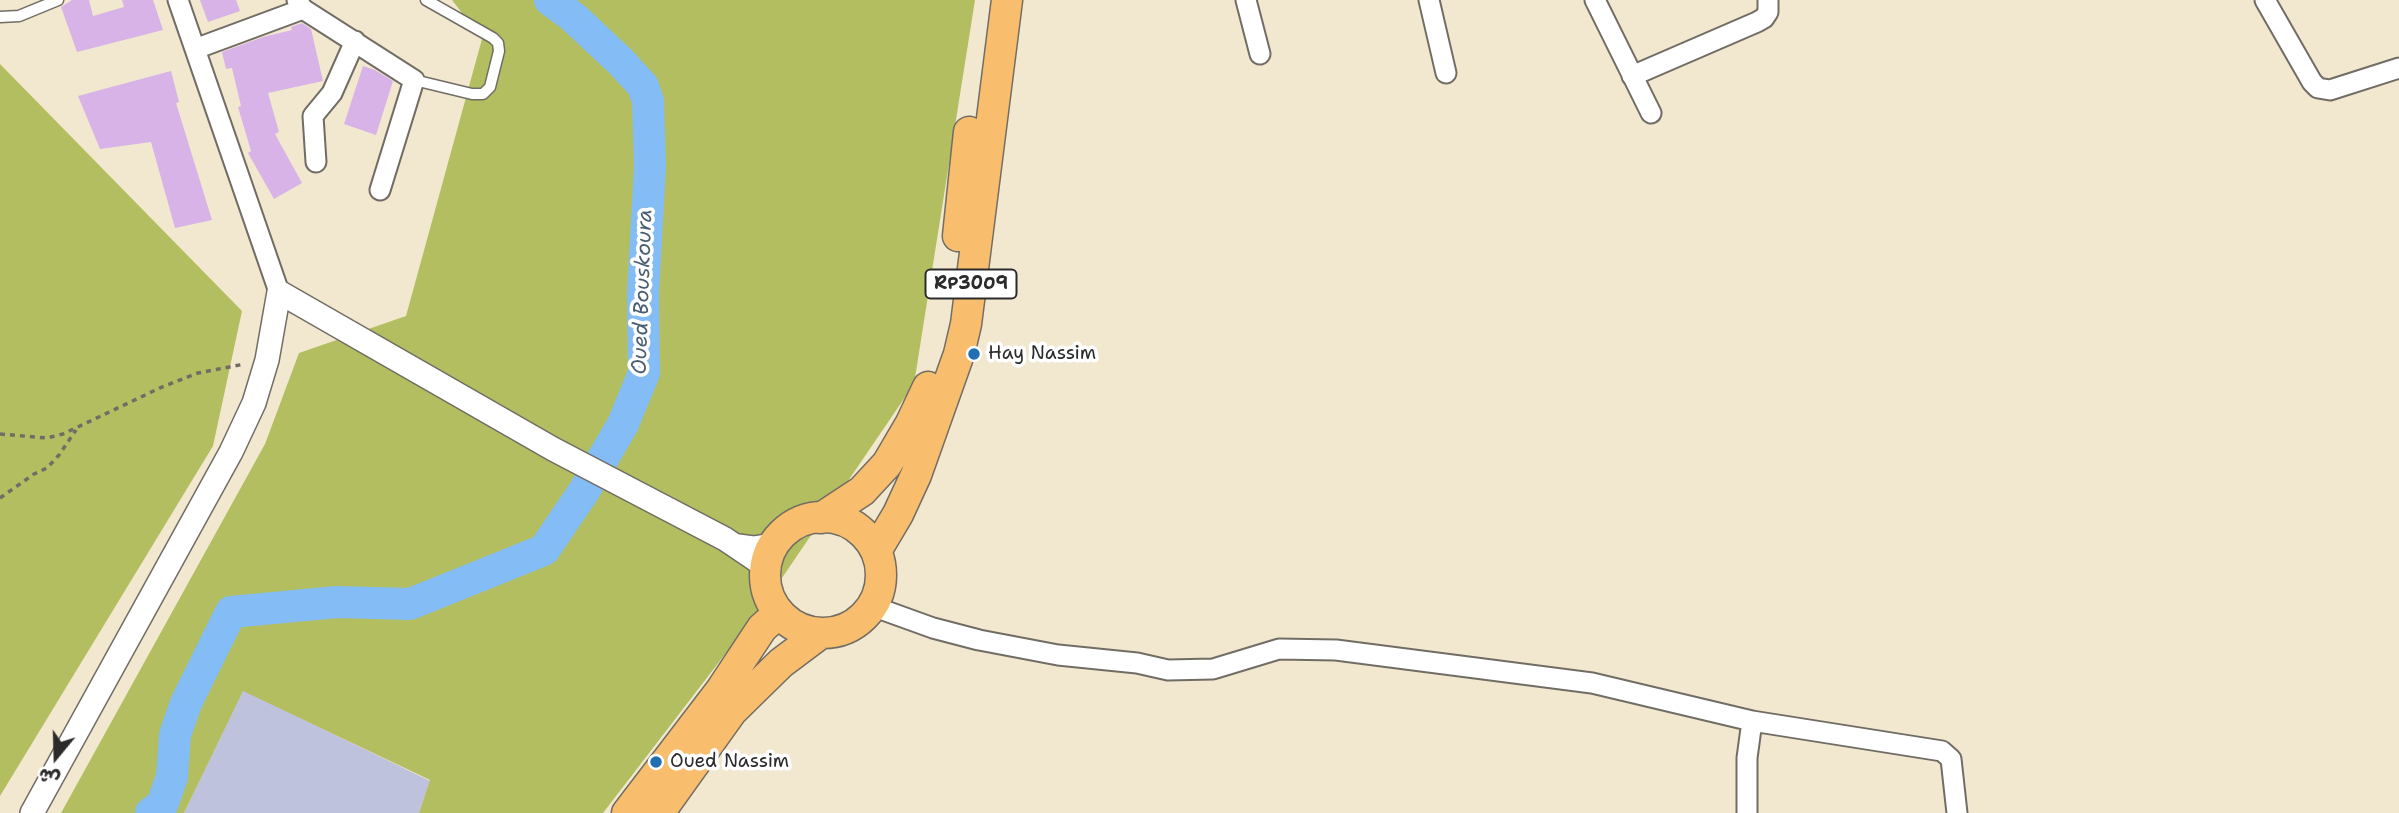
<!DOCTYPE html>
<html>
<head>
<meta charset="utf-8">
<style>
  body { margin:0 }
  #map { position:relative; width:2399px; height:813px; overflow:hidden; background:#f2e8d0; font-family:"Shantell Sans","Playpen Sans Arabic",sans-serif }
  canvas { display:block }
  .north { position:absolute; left:21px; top:722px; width:70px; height:70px; -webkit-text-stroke:5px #fff; paint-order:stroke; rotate:199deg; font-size:19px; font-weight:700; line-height:28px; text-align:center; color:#2b2b2b }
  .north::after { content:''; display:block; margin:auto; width:24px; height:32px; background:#2b2b2b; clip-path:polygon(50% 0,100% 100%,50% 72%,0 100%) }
</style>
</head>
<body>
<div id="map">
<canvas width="2399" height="813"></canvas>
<div class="north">ش</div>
</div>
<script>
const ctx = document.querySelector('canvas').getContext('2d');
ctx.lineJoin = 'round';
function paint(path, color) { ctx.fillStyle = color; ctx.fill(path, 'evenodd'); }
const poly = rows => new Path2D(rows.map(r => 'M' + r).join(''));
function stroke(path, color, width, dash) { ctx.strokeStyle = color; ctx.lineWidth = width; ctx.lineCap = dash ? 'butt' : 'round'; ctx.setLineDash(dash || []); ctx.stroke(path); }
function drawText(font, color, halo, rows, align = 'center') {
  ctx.font = font + ' "Shantell Sans",sans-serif'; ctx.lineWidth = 7; ctx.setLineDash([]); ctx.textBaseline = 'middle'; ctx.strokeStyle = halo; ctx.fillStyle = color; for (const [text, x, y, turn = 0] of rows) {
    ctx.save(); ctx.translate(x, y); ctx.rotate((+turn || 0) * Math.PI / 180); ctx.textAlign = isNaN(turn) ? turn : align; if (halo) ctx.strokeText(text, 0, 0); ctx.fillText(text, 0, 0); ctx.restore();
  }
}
paint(poly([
  [243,690,430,781,419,813,184,813]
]), '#bfc2dd');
paint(poly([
  [452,0,975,0,914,384,769,597,603,813,419,813,430,780,243,691,184,813,61,813,265,444,299,353,406,316,482,39],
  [0,64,242,311,213,446,0,796]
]), '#b3be60');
stroke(poly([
  [151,813,162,805,172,777,175,735,186,703,231,612,337,602,410,604,544,550,584,491,623,424,644,373,643,293,650,166,648,101,643,86,620,61,573,17,550,0]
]), '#84bcf5', 32);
paint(poly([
  [72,0,89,0,93,16,124,7,122,0,153,0,163,30,77,52,61,7],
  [200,0,236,0,240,11,208,22],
  [302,23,311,29,323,81,268,93,279,132,275,134,302,183,274,199,248,153,251,151,238,107,241,106,232,68,226,69,222,52,263,37,292,30,291,27],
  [363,66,375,70,393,81,376,135,344,124],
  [171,71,179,102,176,103,212,220,175,228,151,142,100,149,78,96]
]), '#d7b3e7');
const service = poly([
  [0,17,19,16,58,0],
  [414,80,472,94,483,94,490,87,499,51,498,43,493,38,426,0]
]);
const minor = poly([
  [178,0,279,292],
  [297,0,303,9,414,80,380,190],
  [1246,0,1260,54],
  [1429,0,1446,73],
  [1595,0,1651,113],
  [2265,0,2312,82,2318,88,2330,90,2399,68],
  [195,49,303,9],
  [1632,76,1757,22,1764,18,1768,12,1768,0],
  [316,162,313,116,332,93,355,41],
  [872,606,933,628,979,640,1058,655,1137,663,1168,670,1213,669,1279,649,1336,650,1592,683,1752,721,1942,751,1951,759,1957,813],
  [1747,813,1747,758,1752,721]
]);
const tertiary = poly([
  [738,546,753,548,773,545],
  [32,813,231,452,254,403,267,360,279,292,553,449,725,539,765,566]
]);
const primary = poly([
  [958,236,969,132],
  '765 575a58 58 0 1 1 116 0a58 58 0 1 1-116 0Z',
  [821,518,862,491,887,464,911,423,928,387],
  [876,551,898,514,916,475,959,354,966,324,1007,0],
  [627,813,721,690,762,628,779,613],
  [659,813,732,711,781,663,821,633]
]);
stroke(service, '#716d65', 13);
stroke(minor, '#716d65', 23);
stroke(tertiary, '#716d65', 26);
stroke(primary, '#716d65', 33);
stroke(poly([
  [0,434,47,438,63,434,162,387,198,373,245,364],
  [0,498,34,474,47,468,59,455,76,430]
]), '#716d65', 3.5, [5, 5]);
stroke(service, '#fff', 10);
stroke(minor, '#fff', 19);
stroke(tertiary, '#fff', 23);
stroke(primary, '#f9be6d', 30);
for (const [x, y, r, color] of [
  [974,354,7,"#1f6fb2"],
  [656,762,7,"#1f6fb2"]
]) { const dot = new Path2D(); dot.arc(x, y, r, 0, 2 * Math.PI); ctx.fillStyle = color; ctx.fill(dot); stroke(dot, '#fff', 2.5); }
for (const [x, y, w] of [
  [971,284,91]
]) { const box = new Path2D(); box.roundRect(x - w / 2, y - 14.5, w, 29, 5); ctx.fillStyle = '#fff'; ctx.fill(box); stroke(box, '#2b2b2b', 2); }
drawText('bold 18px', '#2b2b2b', null, [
  ["RP3009",971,284]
]);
drawText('19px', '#2b2b2b', '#fff', [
  ["Hay Nassim",988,354],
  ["Oued Nassim",670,762]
], 'left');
drawText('italic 21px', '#4a5e72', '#fff', [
  ["Oued Bouskoura",643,292,-88]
]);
</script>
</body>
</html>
